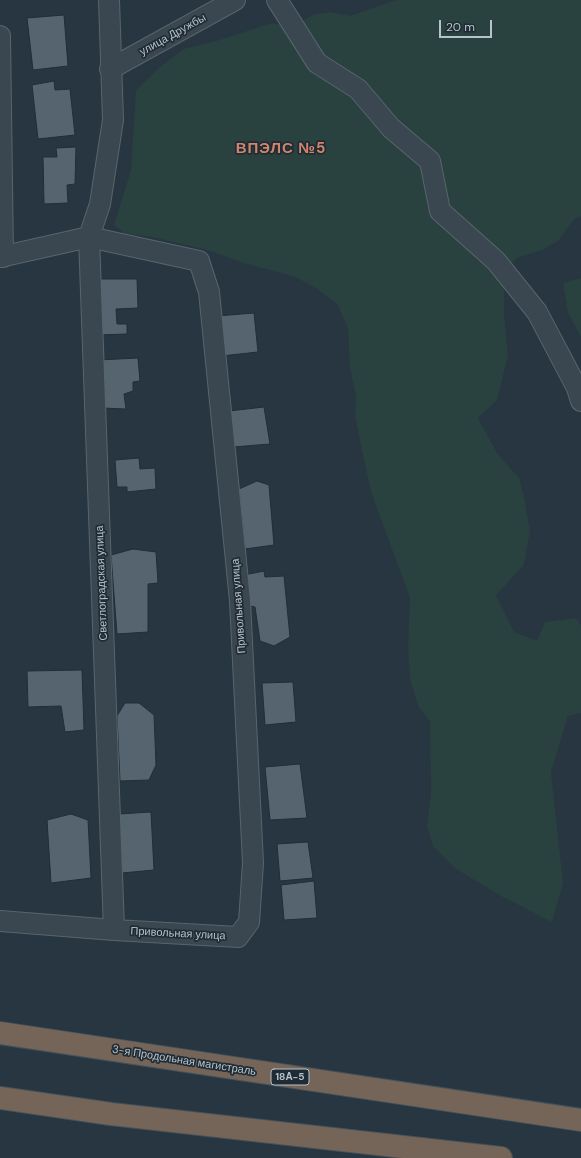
<!DOCTYPE html>
<html>
<head>
<meta charset="utf-8">
<style>
  body { margin:0 }
  #map { position:relative; width:581px; height:1158px; overflow:hidden; background:#273640; font-family:"DM Sans",sans-serif }
  canvas { display:block }
  .scale { position:absolute; left:439px; top:20px; width:53px; height:18px; box-sizing:border-box; border:2px solid #b7c2ca; border-top:0; padding-left:5px; font-size:12px; line-height:14px; white-space:nowrap; color:#b7c2ca; -webkit-text-stroke:3px #202c35; paint-order:stroke }
</style>
</head>
<body>
<div id="map">
<canvas width="581" height="1158"></canvas>
<div class="scale">20 m</div>
</div>
<script>
const ctx = document.querySelector('canvas').getContext('2d');
ctx.lineJoin = 'round';
function paint(path, color) { ctx.fillStyle = color; ctx.fill(path, 'evenodd'); }
const poly = rows => new Path2D(rows.map(r => 'M' + r).join(''));
function stroke(path, color, width, dash) { ctx.strokeStyle = color; ctx.lineWidth = width; ctx.lineCap = dash ? 'butt' : 'round'; ctx.setLineDash(dash || []); ctx.stroke(path); }
function drawText(font, color, halo, rows, align = 'center') {
  ctx.font = font + ' "DM Sans",sans-serif'; ctx.lineWidth = 3.5; ctx.setLineDash([]); ctx.textBaseline = 'middle'; ctx.strokeStyle = halo; ctx.fillStyle = color; for (const [text, x, y, turn = 0] of rows) {
    ctx.save(); ctx.translate(x, y); ctx.rotate((+turn || 0) * Math.PI / 180); ctx.textAlign = isNaN(turn) ? turn : align; if (halo) ctx.strokeText(text, 0, 0); ctx.fillText(text, 0, 0); ctx.restore();
  }
}
paint(poly([
  [396,0,581,0,581,216,575,218,558,241,542,250,519,257,504,270,504,314,508,356,497,400,478,418,497,453,519,478,524,496,530,531,524,565,496,595,514,632,537,641,545,622,576,618,581,625,581,713,568,716,551,772,563,883,552,922,501,896,456,869,433,846,427,827,431,792,430,721,419,708,410,680,408,648,410,598,371,492,355,417,356,397,350,368,348,329,338,305,316,288,293,276,240,262,211,251,152,237,125,234,114,225,131,170,136,90,160,67,183,49,216,41,272,23,294,27,312,15,330,12,350,16],
  [581,278,581,337,568,313,563,283]
]), '#29413f');
const building = poly([
  [64,15,68,66,33,70,27,18,64,15],
  [54,81,55,90,70,89,75,135,38,139,32,85,54,81],
  [76,147,75,184,67,185,68,203,44,204,43,157,57,157,56,148,76,147],
  [96,279,137,279,138,308,116,309,117,324,127,324,127,334,97,335,96,279],
  [254,313,258,352,221,356,217,316,254,313],
  [138,358,140,381,133,382,133,391,124,394,126,409,102,408,98,360,138,358],
  [264,407,270,444,233,447,229,411,264,407],
  [139,458,140,469,155,468,156,489,127,492,127,487,117,487,115,460,139,458],
  [257,481,269,485,274,545,245,549,239,489,257,481],
  [133,549,156,552,158,583,148,584,148,632,117,634,111,555,133,549],
  [264,571,265,577,284,576,290,637,274,646,260,641,255,607,246,605,244,575,264,571],
  [82,670,84,730,65,732,61,706,28,707,27,671,82,670],
  [293,682,296,722,265,725,262,683,293,682],
  [125,703,139,703,154,715,156,765,149,780,120,781,117,716,125,703],
  [300,764,307,818,270,820,265,767,300,764],
  [151,812,154,870,122,873,119,814,151,812],
  [71,814,88,820,91,878,51,883,47,820,71,814],
  [308,842,313,878,280,881,277,844,308,842],
  [314,881,317,918,284,920,281,885,314,881]
]);
paint(building, '#55646f');
stroke(building, '#222e37', 1);
const street = poly([
  [277,0,317,63,358,89,391,128,430,161,440,211,496,261,537,312,577,388,581,401],
  [0,36,3,257],
  [110,69,235,0],
  [0,257,89,237,100,204,113,120,109,0],
  [0,921,114,930,238,937,249,922,253,863,240,601,209,292,199,261,89,237,114,930]
]);
const highway = poly([
  [0,1033,581,1120],
  [0,1098,111,1114,501,1158]
]);
stroke(street, '#59656d', 22);
stroke(highway, '#46525a', 24);
stroke(street, '#3b4750', 20);
stroke(highway, '#756558', 22);
for (const [x, y, w] of [
  [290,1077,38]
]) { const box = new Path2D(); box.roundRect(x - w / 2, y - 8, w, 16, 3); ctx.fillStyle = '#202c35'; ctx.fill(box); stroke(box, '#b7c2ca', 1); }
drawText('bold 10px', '#b7c2ca', null, [
  ["18А-5",290,1077]
]);
drawText('11px', '#b7c2ca', '#202c35', [
  ["улица Дружбы",173,35,-29],
  ["Светлоградская улица",102,583,-92],
  ["Привольная улица",239,606,-94],
  ["Привольная улица",178,934,3],
  ["3-я Продольная магистраль",184,1061,9]
]);
ctx.letterSpacing = '1px';
drawText('bold 15px', '#d1866b', '#202c35', [
  ["ВПЭЛС №5",281,149]
]);
ctx.letterSpacing = '0px';
</script>
</body>
</html>
